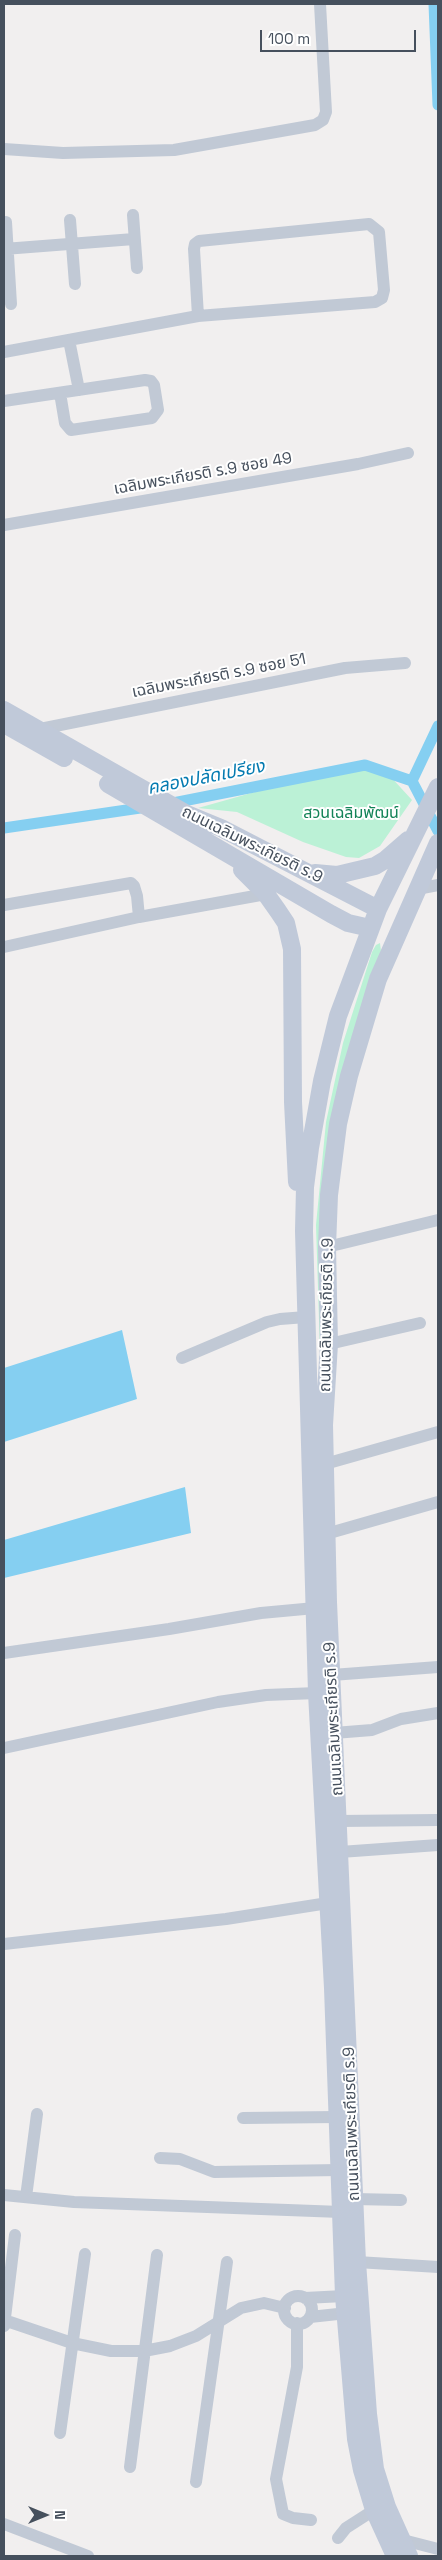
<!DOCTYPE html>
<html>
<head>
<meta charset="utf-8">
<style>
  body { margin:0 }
  #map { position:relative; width:442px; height:2560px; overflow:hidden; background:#f1efef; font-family:"Space Grotesk",sans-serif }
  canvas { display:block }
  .frame { position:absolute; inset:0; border:5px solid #46505d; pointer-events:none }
  .north { position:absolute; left:20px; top:2490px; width:50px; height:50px; -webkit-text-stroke:4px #fff; paint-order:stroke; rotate:90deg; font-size:14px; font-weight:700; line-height:20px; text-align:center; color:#46505d }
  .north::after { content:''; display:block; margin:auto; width:18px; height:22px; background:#46505d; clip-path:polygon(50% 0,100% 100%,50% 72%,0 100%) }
  .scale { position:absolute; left:260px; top:30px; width:156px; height:22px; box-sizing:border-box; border:2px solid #46505d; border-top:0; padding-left:6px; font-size:15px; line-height:18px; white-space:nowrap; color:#46505d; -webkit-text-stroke:4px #fff; paint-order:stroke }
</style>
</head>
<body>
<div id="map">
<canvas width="442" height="2560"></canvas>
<div class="frame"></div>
<div class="north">N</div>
<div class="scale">100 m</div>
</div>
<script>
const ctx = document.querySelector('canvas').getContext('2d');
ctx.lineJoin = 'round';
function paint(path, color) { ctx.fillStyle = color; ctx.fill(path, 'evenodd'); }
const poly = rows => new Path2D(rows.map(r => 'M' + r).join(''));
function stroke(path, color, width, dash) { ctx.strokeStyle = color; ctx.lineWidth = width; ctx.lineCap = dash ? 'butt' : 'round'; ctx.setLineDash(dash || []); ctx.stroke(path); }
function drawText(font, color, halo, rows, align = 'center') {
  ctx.font = font + ' "Space Grotesk","Noto Sans Thai",sans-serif'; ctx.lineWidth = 4; ctx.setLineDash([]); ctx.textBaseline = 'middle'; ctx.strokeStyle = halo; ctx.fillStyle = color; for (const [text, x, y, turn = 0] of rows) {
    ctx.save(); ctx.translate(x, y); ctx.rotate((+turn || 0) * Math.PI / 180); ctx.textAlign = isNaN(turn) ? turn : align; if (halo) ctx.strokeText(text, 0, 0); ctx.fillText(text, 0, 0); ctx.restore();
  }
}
paint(poly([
  [347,771,373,771,390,776,412,800,380,846,359,858,346,857,303,842,237,812,198,808,269,788],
  [380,943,381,951,348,1052,320,1352,316,1225,326,1122,343,1043,372,952,376,945]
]), '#bbf1d6');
paint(poly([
  [122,1330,137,1399,4,1442,4,1368],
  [185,1487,191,1533,4,1578,4,1540]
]), '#85cff1');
stroke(poly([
  [434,4,438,105],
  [412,781,438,726],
  [412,781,438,831],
  [168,804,365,765,412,781],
  [4,828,147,807]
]), '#85cff1', 11);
stroke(poly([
  [4,149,63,153,174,150,315,125,323,120,326,112,320,4],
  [133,215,137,268],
  [70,220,75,284],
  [6,222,11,304],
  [4,249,134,239],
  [69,340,79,390],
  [4,352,198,316,375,302,382,298,384,290,379,232,369,224,199,241,195,244,194,249,198,316],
  [4,401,145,380,151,381,154,385,158,410,152,418,71,430,65,423,60,393],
  [4,525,358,464,408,453],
  [40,729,345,668,405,663],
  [417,889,438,885],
  [4,905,131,883,134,886,137,896,139,917],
  [4,947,139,917,266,894],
  [327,1247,438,1220],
  [329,1344,420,1323],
  [182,1358,267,1322,280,1319,306,1317],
  [325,1464,438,1432],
  [326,1534,438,1502],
  [4,1653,169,1629,261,1613,315,1608],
  [332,1675,438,1667],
  [334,1733,372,1730,401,1719,438,1713],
  [4,1748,218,1702,266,1695,317,1693],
  [339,1821,438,1820],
  [340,1852,438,1845],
  [4,1944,226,1919,328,1903],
  [243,2118,337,2117],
  [160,2158,180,2159,214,2172,339,2170],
  [4,2195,74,2202,341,2212],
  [26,2197,37,2114],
  [355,2199,401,2200],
  [357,2262,438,2267],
  '284 2310a14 14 0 1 1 28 0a14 14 0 1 1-28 0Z',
  [305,2298,344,2296],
  [310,2317,347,2313],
  [4,2320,72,2343,111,2351,144,2351,170,2346,196,2336,241,2308,264,2303,285,2308],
  [297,2323,297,2367,276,2479,283,2514,293,2518,311,2520],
  [4,2326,15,2235],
  [60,2433,85,2254],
  [130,2467,157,2255],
  [196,2482,227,2262],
  [4,2524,88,2556],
  [338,2538,346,2528,374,2510],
  [399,2539,438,2549]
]), '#c1c9d5', 12);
stroke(poly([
  [4,710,187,814,221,828,378,909],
  [4,724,64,758],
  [108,784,331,914,348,923,370,928],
  [242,870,266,894,278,911,286,923,292,949,293,1102,297,1182],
  [315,873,337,875,375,866,385,860,408,840],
  [395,2556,374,2510,362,2470,356,2439,344,2296,333,1988,317,1693,304,1231,305,1187,310,1148,322,1081,338,1016,378,909,438,787],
  [409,2556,387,2507,375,2469,368,2414,357,2262,328,1602,324,1425,329,1344,327,1247,329,1195,338,1124,349,1076,378,979,438,843]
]), '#c0c9d9', 18);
drawText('16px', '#46505d', '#fff', [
  ["เฉลิมพระเกียรติ ร.9 ซอย 49",203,474,-10],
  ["เฉลิมพระเกียรติ ร.9 ซอย 51",219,676,-11],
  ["ถนนเฉลิมพระเกียรติ ร.9",252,845,26],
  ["ถนนเฉลิมพระเกียรติ ร.9",327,1315,-89],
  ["ถนนเฉลิมพระเกียรติ ร.9",334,1719,-93],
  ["ถนนเฉลิมพระเกียรติ ร.9",352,2124,-92]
]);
drawText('16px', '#128357', '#fff', [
  ["สวนเฉลิมพัฒน์",351,814]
]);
drawText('italic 18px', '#057bb1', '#fff', [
  ["คลองปลัดเปรียง",206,778,-11]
]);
</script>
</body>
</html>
